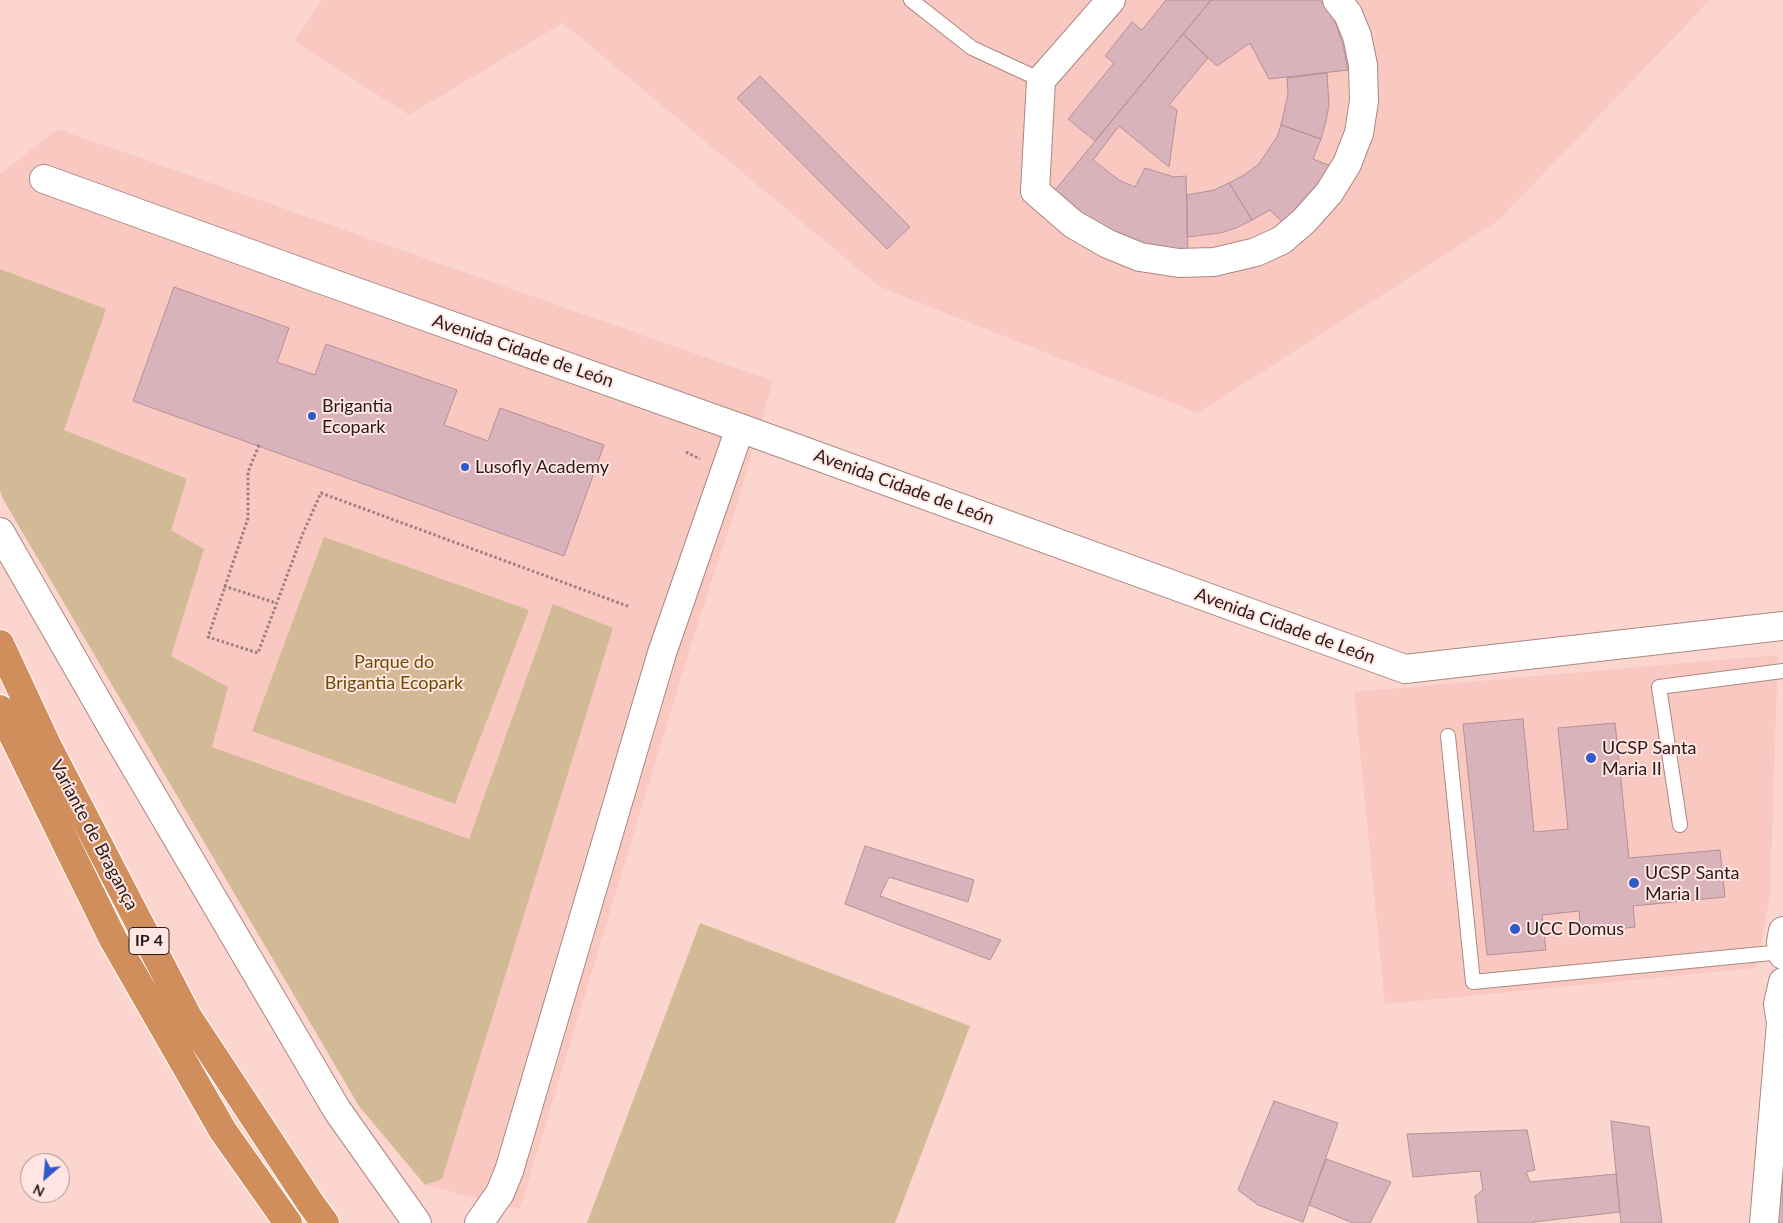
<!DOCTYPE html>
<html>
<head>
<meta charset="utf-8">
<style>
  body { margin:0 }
  #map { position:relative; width:1783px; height:1223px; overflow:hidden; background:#fcd5ce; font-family:Lato,sans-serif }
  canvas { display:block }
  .north { position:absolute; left:20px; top:1153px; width:50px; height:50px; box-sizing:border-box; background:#ffe6e2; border:1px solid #a99592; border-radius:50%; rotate:207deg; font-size:14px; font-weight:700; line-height:20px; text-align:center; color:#291b19 }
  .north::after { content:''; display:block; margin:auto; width:18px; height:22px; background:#305aca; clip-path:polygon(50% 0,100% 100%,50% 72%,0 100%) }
</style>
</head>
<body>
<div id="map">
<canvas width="1783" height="1223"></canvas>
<div class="north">N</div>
</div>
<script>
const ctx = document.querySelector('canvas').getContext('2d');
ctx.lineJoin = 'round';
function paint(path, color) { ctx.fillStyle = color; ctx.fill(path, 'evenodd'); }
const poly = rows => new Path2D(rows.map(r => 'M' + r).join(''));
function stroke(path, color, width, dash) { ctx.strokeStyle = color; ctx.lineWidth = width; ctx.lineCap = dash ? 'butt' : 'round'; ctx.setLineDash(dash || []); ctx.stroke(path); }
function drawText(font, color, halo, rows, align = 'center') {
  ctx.font = font + ' Lato,sans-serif'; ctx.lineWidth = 4; ctx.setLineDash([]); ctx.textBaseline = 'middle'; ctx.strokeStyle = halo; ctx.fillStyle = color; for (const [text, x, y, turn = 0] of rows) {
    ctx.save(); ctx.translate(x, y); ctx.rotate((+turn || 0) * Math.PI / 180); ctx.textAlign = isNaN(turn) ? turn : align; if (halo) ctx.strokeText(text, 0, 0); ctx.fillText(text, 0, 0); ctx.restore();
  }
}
paint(poly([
  [322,0,1710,0,1499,220,1198,413,880,287,563,23,409,115,294,41],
  [58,129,773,381,734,514,690,648,520,1209,425,1185,359,1106,3,499,0,490,0,174],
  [1778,655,1770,897,1756,968,1385,1004,1354,692]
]), '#f9c9c1');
paint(poly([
  [0,269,106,309,64,430,187,479,171,530,204,549,171,656,228,687,212,747,469,839,553,604,613,628,442,1179,425,1185,359,1106,3,499,0,490],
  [324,537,529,610,455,804,252,731],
  [700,923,970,1026,895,1223,587,1223]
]), '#d1ba95');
const building = poly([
  [1166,0,1211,0,1095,141,1068,119,1114,63,1105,56,1132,22,1142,30,1166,0],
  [1211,0,1320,0,1335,21,1343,45,1348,70,1269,79,1250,43,1217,66,1183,34,1211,0],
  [1183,34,1208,58,1169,105,1177,110,1169,167,1119,126,1093,160,1119,180,1135,187,1145,168,1174,177,1186,176,1188,256,1095,230,1051,195,1183,34],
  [1327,73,1329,105,1326,121,1321,139,1281,125,1288,94,1287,78,1327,73],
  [760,76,910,227,887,249,737,98,760,76],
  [1281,125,1321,139,1313,159,1331,166,1309,201,1284,224,1270,210,1252,220,1229,183,1244,175,1258,165,1277,137,1281,125],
  [1229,183,1252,220,1236,228,1220,233,1187,237,1187,195,1214,190,1229,183],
  [174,287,289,328,277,362,315,375,326,344,457,390,444,425,488,441,500,408,604,445,564,556,133,401,174,287],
  [1523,719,1534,832,1568,829,1558,728,1615,723,1629,858,1720,850,1725,897,1633,906,1635,927,1581,933,1579,911,1542,915,1546,950,1487,955,1463,724,1523,719],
  [865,846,974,880,968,902,889,877,880,896,1001,940,990,960,845,904,865,846],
  [1274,1101,1338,1123,1303,1222,1258,1205,1238,1190,1274,1101],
  [1611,1121,1649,1127,1662,1223,1621,1223,1611,1121],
  [1527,1130,1535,1170,1526,1172,1530,1182,1616,1174,1620,1212,1534,1222,1534,1223,1478,1223,1475,1196,1483,1190,1480,1171,1413,1177,1407,1134,1527,1130],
  [1326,1159,1391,1182,1370,1223,1353,1223,1309,1205,1326,1159],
  [1779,1163,1783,1165,1783,1223,1776,1223,1779,1163]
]);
paint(building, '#d9b3bb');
stroke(building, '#b59097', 1);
const service = poly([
  [911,0,972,48,1041,80],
  [1448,736,1473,982,1782,952],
  [1680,825,1659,687,1783,671]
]);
const minor = poly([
  [1111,0,1041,80,1035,191,1073,224,1108,244,1140,257,1179,263,1214,262,1256,252,1282,240,1304,221,1329,193,1347,164,1359,133,1364,101,1363,65,1357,36,1348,14,1337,0],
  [44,179,317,278,740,428,1405,669,1783,626],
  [0,532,116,734,337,1110,417,1223],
  [1783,931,1781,942,1783,955],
  [1781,1023,1778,1004,1783,982],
  [479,1223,500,1193,509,1171,662,653,740,428],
  [1764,1223,1781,1023,1783,1020]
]);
const trunk = poly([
  [0,644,47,745,188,1017,311,1204,325,1223],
  [0,709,113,939,223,1131,288,1223]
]);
stroke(service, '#ab8781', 16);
stroke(minor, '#ab8781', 30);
stroke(trunk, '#fff', 30);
stroke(poly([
  [259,445,248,472,248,518,208,637,258,653,303,533,321,493,630,607],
  [686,452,700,459],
  [224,586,276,603]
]), '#9a7f7a', 3, [2.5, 2.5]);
stroke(service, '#fff', 14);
stroke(minor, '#fff', 28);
stroke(trunk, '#cf8e5c', 28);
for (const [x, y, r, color] of [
  [312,416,5,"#305aca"],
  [465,467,5,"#305aca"],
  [1591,758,6,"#305aca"],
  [1634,883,6,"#305aca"],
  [1515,929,6,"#305aca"]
]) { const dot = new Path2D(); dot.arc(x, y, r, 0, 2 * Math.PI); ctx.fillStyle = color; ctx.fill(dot); stroke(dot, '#ffe6e2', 2); }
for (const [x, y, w] of [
  [149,941,40]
]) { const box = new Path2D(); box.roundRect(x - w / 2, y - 13.5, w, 27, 4); ctx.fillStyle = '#ffe6e2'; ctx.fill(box); stroke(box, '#291b19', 1); }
drawText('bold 16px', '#291b19', null, [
  ["IP 4",149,941]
]);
drawText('18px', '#291b19', '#ffe6e2', [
  ["Avenida Cidade de León",523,351,19],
  ["Avenida Cidade de León",904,487,20],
  ["Avenida Cidade de León",1285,626,20],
  ["Variante de Bragança",94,835,62]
]);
drawText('18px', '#291b19', '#ffe6e2', [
  ["Brigantia",322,406],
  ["Ecopark",322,427],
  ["Lusofly Academy",475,467],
  ["UCSP Santa",1602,748],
  ["Maria II",1602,769],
  ["UCSP Santa",1645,873],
  ["Maria I",1645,894],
  ["UCC Domus",1526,929]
], 'left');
drawText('18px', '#6f4d00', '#ffe6e2', [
  ["Parque do",394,662],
  ["Brigantia Ecopark",394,683]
]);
</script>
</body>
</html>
